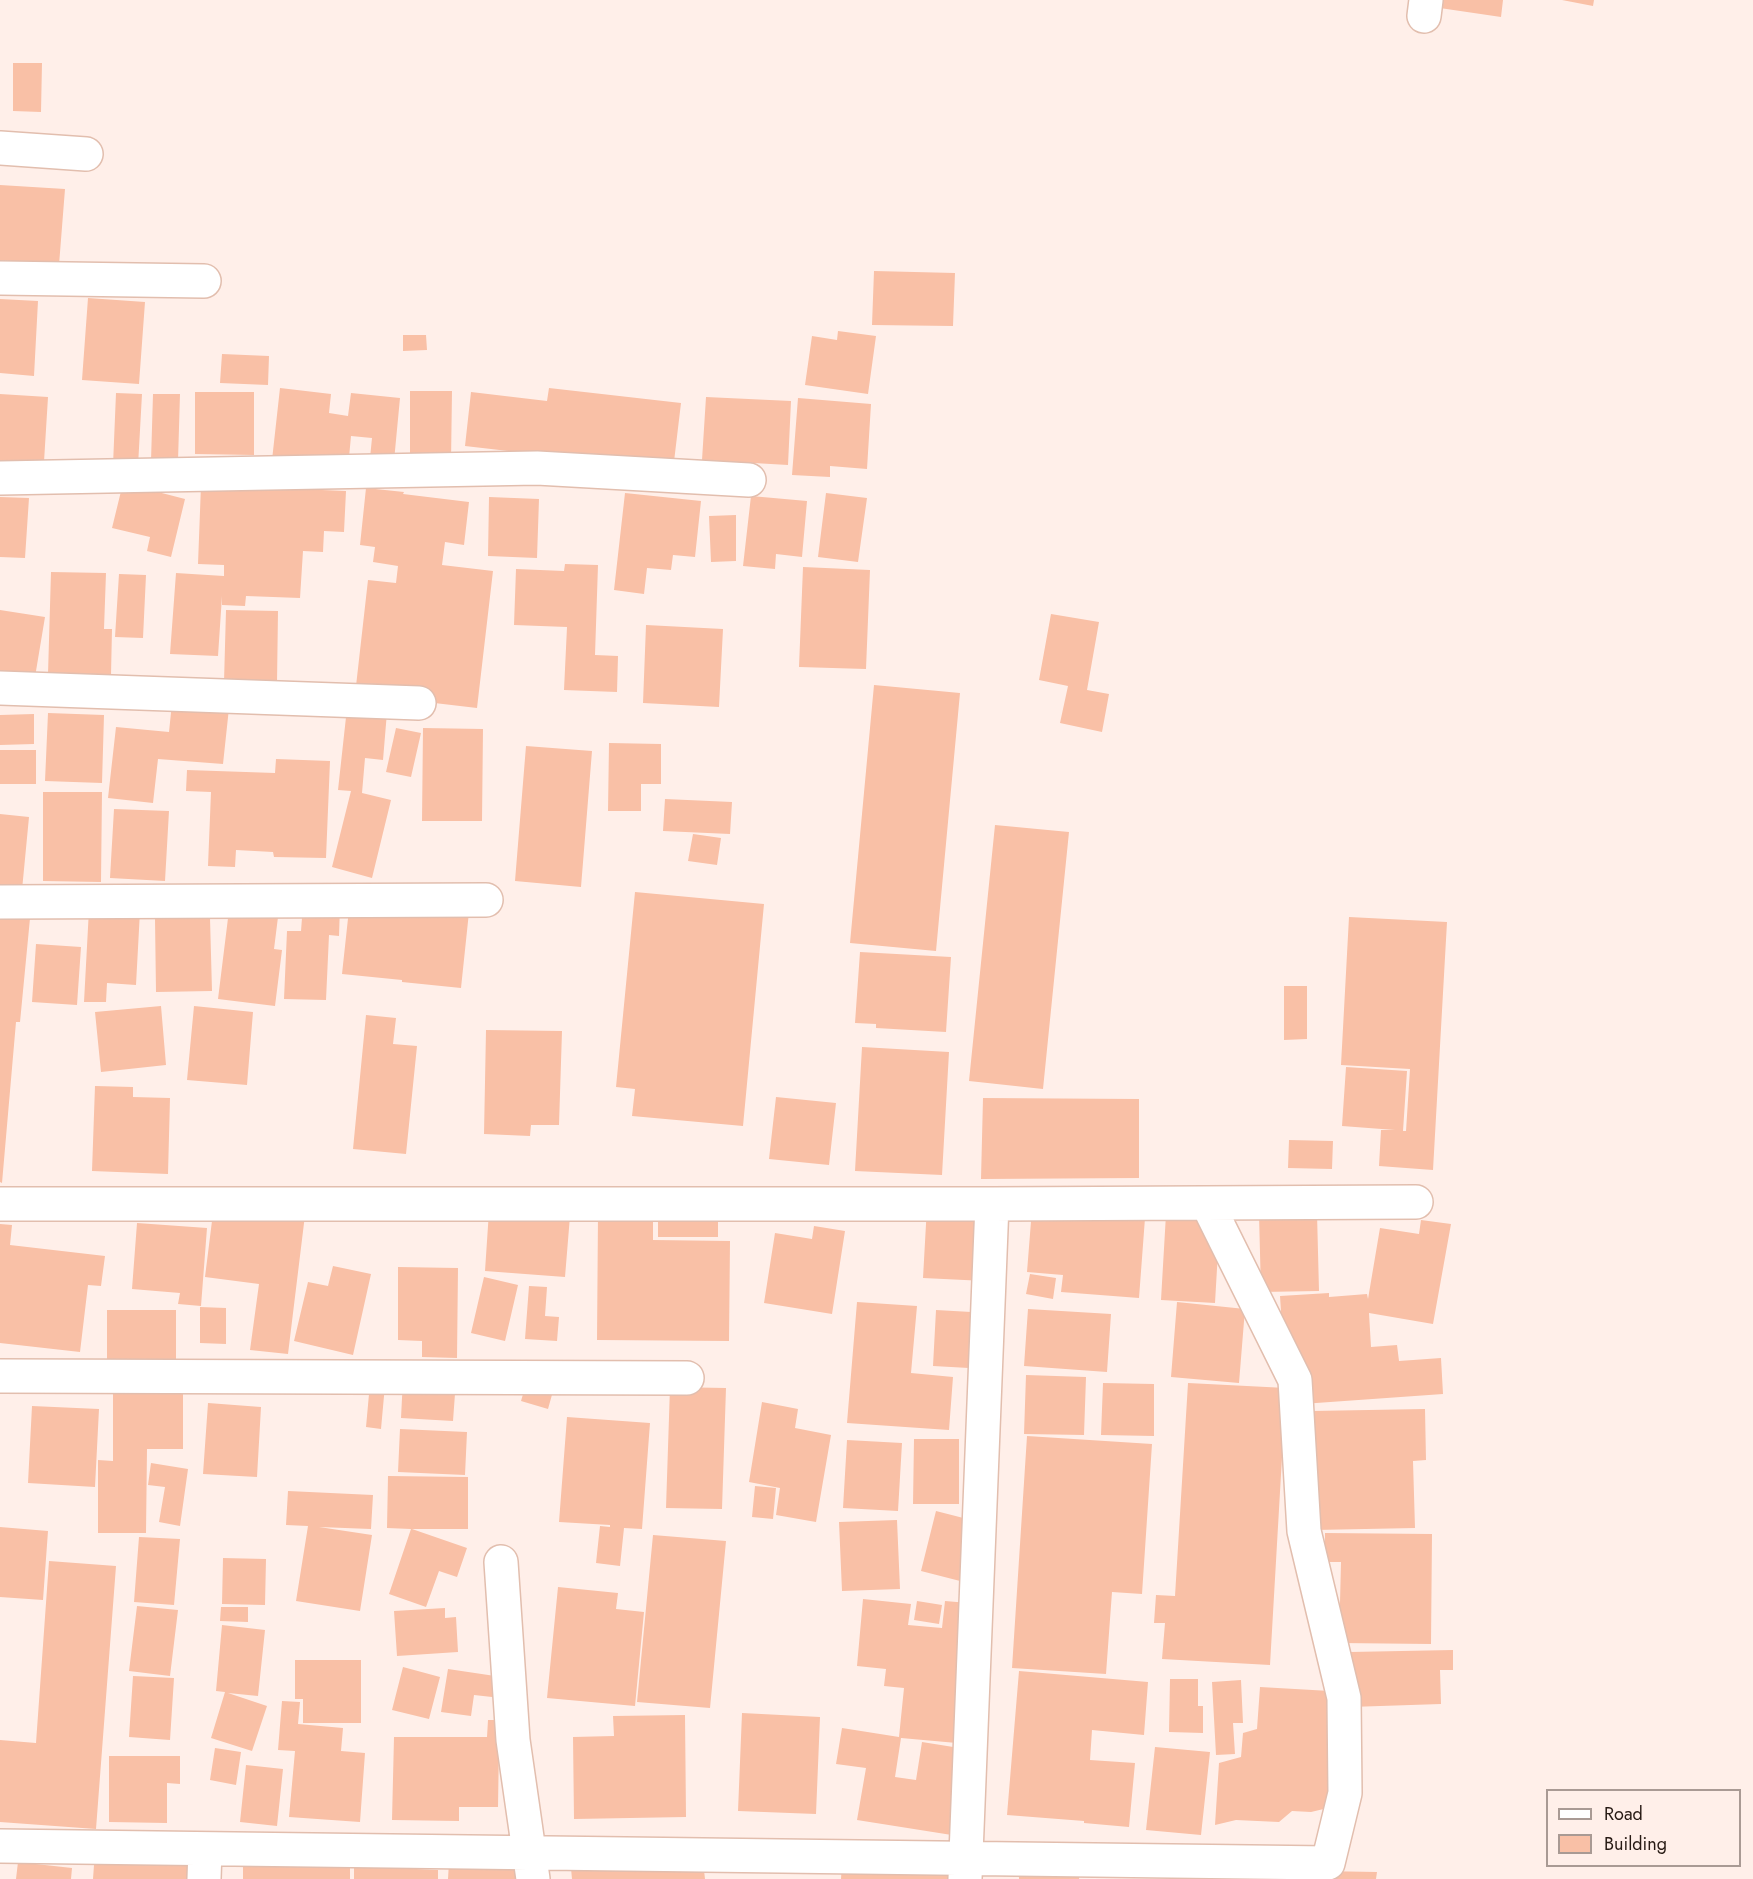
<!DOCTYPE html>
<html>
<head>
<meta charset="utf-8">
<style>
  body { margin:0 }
  #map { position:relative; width:1753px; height:1879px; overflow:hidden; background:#ffefe9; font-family:Jost,sans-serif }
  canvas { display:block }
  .legend { position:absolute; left:1546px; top:1789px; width:195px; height:78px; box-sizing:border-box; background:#ffefe9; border:2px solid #a99a94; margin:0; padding:8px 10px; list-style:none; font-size:18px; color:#271a14 }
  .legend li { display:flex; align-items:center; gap:12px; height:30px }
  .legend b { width:30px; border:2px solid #a99a94 }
</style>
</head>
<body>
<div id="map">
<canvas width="1753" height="1879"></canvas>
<ul class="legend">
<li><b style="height:8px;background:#fff"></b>Road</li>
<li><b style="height:16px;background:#f9c0a6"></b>Building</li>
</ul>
</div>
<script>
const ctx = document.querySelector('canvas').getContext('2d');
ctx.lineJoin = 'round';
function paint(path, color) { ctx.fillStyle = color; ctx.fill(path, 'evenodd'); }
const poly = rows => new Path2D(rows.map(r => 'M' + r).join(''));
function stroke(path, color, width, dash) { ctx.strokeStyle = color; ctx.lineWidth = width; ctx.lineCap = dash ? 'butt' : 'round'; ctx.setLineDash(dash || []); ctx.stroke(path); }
paint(poly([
  [1434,0,1503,0,1501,17,1433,7],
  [1562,0,1594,0,1593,6],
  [13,63,42,63,41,112,13,111],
  [0,185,65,189,59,265,0,260],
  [874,271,955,273,953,326,872,325],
  [88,298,145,302,139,384,82,380],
  [0,299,38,301,34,376,0,373],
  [838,331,876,336,868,394,805,385,812,336,837,340],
  [403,335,426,335,427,350,403,351],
  [222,354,269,356,268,385,220,383],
  [280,388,331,394,329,413,348,416,351,393,400,398,394,461,370,458,372,438,351,436,348,468,272,460],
  [549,388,681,403,673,470,465,446,471,392,547,401],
  [410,391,452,391,451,462,410,462],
  [195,392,254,392,254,455,195,454],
  [116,393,142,394,138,466,113,465],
  [0,394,48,397,43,478,0,476],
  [153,394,180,394,178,461,151,461],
  [706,397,791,401,788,465,702,460],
  [798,398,871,404,867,469,830,466,830,477,792,475],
  [123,483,185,499,171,557,147,551,150,537,112,528],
  [201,485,346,491,344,532,324,531,323,552,303,551,300,598,246,596,245,606,222,605,222,596,218,656,170,654,176,573,224,576,224,565,198,564],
  [366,488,404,492,403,494,469,502,464,545,445,542,442,565,493,571,477,708,426,702,356,686,368,580,396,583,398,566,373,562,375,547,360,545],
  [625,493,701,501,695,557,673,555,671,570,647,568,644,594,614,590],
  [826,493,867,498,858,562,818,557],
  [751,496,807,501,802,557,776,554,775,569,743,566],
  [0,497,29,498,25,558,0,557],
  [489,497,539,499,537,558,488,556],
  [736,515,736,561,711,562,709,516],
  [565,564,598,565,595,655,618,656,617,692,564,690,567,627,514,625,516,569,564,571],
  [803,567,870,570,866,669,799,667],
  [51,572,106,573,104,629,112,629,111,675,48,674],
  [119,574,146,575,143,638,115,637],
  [0,610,45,617,32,695,0,690],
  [226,610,278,611,277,683,224,682],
  [1051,614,1099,622,1087,690,1109,694,1102,732,1060,723,1068,686,1039,680],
  [646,625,723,629,719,707,643,703],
  [874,685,960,693,936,951,850,943],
  [172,703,229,708,223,764,158,759,153,803,108,798,116,727,169,732],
  [347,708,387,712,383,760,365,758,362,793,391,800,372,878,332,867,351,791,338,790],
  [48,713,104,715,102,783,45,781],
  [34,714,34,744,0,745,0,715],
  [396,728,421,733,411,777,386,772],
  [423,728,483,729,482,821,422,821],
  [609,743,661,744,661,784,641,784,641,811,608,811],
  [526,746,592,751,581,887,515,881],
  [0,750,36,750,36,784,0,784],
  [276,759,330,761,326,858,274,857,273,852,236,850,235,867,208,866,211,792,186,791,187,770,275,773],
  [43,792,102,792,101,882,43,881],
  [665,799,732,802,730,834,663,831],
  [114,809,169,811,165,881,110,878],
  [0,814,29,817,22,890,0,888],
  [995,825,1069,832,1043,1089,969,1081],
  [693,834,721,838,717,865,688,861],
  [635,892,764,904,743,1126,632,1116,635,1089,616,1087],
  [350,900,469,912,461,988,402,982,402,980,342,974],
  [230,902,279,909,274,949,282,950,275,1006,218,999],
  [0,905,31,908,20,1022,16,1022,2,1183,0,1182],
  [303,905,340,906,339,936,329,935,326,1000,284,999,287,931,301,931],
  [89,909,140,911,136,985,107,983,106,1002,84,1002],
  [1349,917,1447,922,1433,1170,1379,1166,1381,1130,1395,1130,1342,1126,1346,1067,1407,1071,1403,1131,1406,1131,1410,1069,1341,1065],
  [210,918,212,991,156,992,155,919],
  [36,944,81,947,77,1005,32,1002],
  [860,952,951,957,946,1032,876,1028,876,1024,855,1023],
  [1284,986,1307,986,1307,1039,1284,1040],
  [161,1006,166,1065,101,1072,95,1012],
  [194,1006,253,1012,247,1085,187,1080],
  [366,1015,396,1018,393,1044,417,1046,406,1154,353,1149],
  [486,1030,562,1031,559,1125,531,1125,530,1136,484,1134],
  [862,1047,949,1052,942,1175,855,1171],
  [95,1086,133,1087,133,1097,170,1098,168,1174,92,1171],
  [776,1097,836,1103,829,1165,769,1159],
  [983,1098,1139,1099,1139,1178,981,1179],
  [1289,1140,1333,1141,1332,1169,1288,1168],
  [927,1206,989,1208,985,1281,923,1278],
  [1032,1209,1145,1218,1139,1298,1061,1292,1063,1275,1027,1272],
  [489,1211,570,1216,565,1277,485,1271],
  [213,1213,305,1215,288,1354,250,1350,259,1284,205,1277],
  [658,1213,718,1213,718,1237,658,1237],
  [1317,1213,1319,1291,1261,1292,1259,1214],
  [598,1214,653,1214,653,1240,730,1241,729,1341,597,1340],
  [1166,1214,1220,1217,1215,1303,1161,1300],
  [1421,1220,1451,1224,1433,1324,1369,1313,1371,1347,1397,1345,1399,1361,1441,1358,1443,1394,1288,1405,1286,1388,1270,1665,1162,1659,1165,1623,1154,1623,1156,1595,1175,1596,1188,1383,1286,1388,1280,1296,1329,1293,1329,1297,1367,1294,1368,1299,1380,1228,1419,1234],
  [137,1223,207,1228,201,1306,178,1304,180,1293,132,1289],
  [0,1224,12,1225,10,1245,105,1256,101,1286,88,1285,80,1352,0,1343],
  [814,1226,845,1231,832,1314,764,1303,775,1233,812,1239],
  [333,1266,371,1274,353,1355,294,1341,308,1282,328,1286],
  [398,1267,458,1268,457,1358,422,1357,422,1341,398,1340],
  [1030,1274,1056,1278,1053,1299,1026,1294],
  [484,1277,518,1285,505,1341,471,1333],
  [529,1286,547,1287,545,1316,559,1317,557,1341,525,1339],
  [857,1302,917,1306,911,1373,953,1377,949,1430,847,1423],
  [1177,1302,1245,1309,1239,1383,1171,1377],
  [200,1307,226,1308,226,1344,200,1343],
  [1028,1309,1111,1314,1107,1372,1024,1366],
  [107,1310,176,1310,176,1363,107,1362],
  [936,1310,989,1313,987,1369,933,1366],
  [1026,1375,1086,1377,1084,1435,1024,1434],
  [528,1377,555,1384,548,1409,521,1401],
  [403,1378,456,1380,453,1421,401,1418],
  [370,1383,385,1385,381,1429,366,1427],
  [1103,1383,1154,1384,1154,1436,1101,1435],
  [113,1386,183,1386,183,1449,147,1449,146,1533,98,1533,98,1460,113,1461],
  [670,1387,726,1388,722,1509,666,1508],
  [762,1402,798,1409,795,1428,831,1435,816,1522,776,1515,780,1488,749,1482],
  [208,1403,261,1407,257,1477,203,1474],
  [32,1406,99,1409,95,1487,28,1483],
  [1425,1409,1426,1460,1413,1461,1415,1528,1315,1530,1312,1411],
  [567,1417,650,1423,642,1529,624,1528,620,1566,596,1563,600,1526,610,1527,610,1525,559,1522],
  [400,1429,467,1432,465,1475,398,1472],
  [1027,1436,1152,1444,1142,1594,1112,1592,1106,1674,1012,1668],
  [914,1439,959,1439,959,1504,913,1504],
  [847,1440,902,1443,898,1511,843,1508],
  [151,1463,188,1469,180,1526,159,1522,165,1487,148,1485],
  [388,1476,468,1477,468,1529,412,1529,467,1548,457,1577,439,1571,426,1607,389,1594,411,1529,387,1528],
  [755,1486,776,1488,773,1519,752,1517],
  [288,1491,373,1495,371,1529,319,1527,372,1535,360,1611,296,1601,308,1526,286,1525],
  [936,1511,979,1522,964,1582,921,1571],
  [897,1520,900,1589,842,1591,839,1522],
  [0,1527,48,1531,43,1600,0,1597],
  [1325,1533,1432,1534,1431,1644,1339,1643,1341,1562,1325,1562],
  [653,1535,726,1541,710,1708,637,1702],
  [139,1537,180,1539,174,1605,134,1602],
  [223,1558,266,1559,265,1605,222,1604],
  [49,1561,116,1566,96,1829,0,1822,0,1740,36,1743],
  [558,1587,618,1593,616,1609,644,1612,635,1706,547,1698],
  [863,1599,911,1604,908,1625,942,1628,945,1601,992,1605,979,1745,901,1738,895,1777,916,1780,922,1742,972,1750,958,1836,857,1820,866,1768,836,1764,842,1728,899,1737,904,1688,884,1686,886,1669,857,1666],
  [917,1601,942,1605,939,1624,914,1620],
  [137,1606,178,1610,170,1676,129,1671],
  [221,1607,248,1607,248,1622,220,1621],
  [445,1608,445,1618,456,1617,458,1652,397,1656,394,1611],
  [222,1625,265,1630,258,1696,228,1693,267,1706,252,1751,211,1738,225,1692,216,1691],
  [1453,1650,1453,1670,1440,1670,1441,1704,1350,1707,1350,1652],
  [295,1660,361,1660,361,1723,303,1723,303,1699,295,1699],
  [403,1667,440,1677,429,1719,392,1710],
  [448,1669,495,1676,492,1697,474,1695,471,1716,441,1712],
  [1019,1671,1148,1682,1144,1735,1092,1730,1090,1760,1135,1763,1129,1827,1084,1823,1084,1821,1007,1815],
  [133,1676,174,1678,170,1740,129,1737],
  [1170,1679,1198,1679,1198,1706,1203,1706,1203,1733,1169,1732],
  [1241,1680,1243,1723,1233,1723,1235,1754,1216,1755,1212,1682],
  [1260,1687,1330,1691,1332,1807,1311,1812,1292,1811,1279,1822,1236,1820,1215,1825,1219,1763,1241,1757,1243,1733,1257,1729],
  [282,1701,300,1702,298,1724,343,1728,341,1751,365,1753,360,1822,289,1817,295,1751,278,1750],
  [742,1713,820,1717,816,1814,738,1811],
  [685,1715,686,1817,574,1819,573,1737,614,1736,613,1716],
  [488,1720,515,1720,499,1743,498,1807,459,1807,459,1821,392,1820,394,1737,487,1737],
  [1155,1747,1210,1752,1201,1835,1146,1830],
  [215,1748,241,1752,236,1785,210,1780],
  [109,1756,180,1756,180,1784,167,1783,167,1823,109,1822],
  [246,1765,283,1769,277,1826,240,1822],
  [701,1844,705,1879,572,1879,570,1858],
  [95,1851,208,1858,207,1879,93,1879],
  [243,1858,350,1859,350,1879,243,1879],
  [18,1862,72,1868,71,1879,16,1879],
  [449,1862,526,1867,525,1879,448,1879],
  [842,1863,976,1871,975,1879,841,1879],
  [354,1866,438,1870,438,1879,354,1879],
  [1019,1867,1080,1869,1079,1879,1019,1879],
  [1319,1871,1377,1872,1376,1879,1319,1879]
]), '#f9c0a6');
const minor = poly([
  [1424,16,1426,0],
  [0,148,86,154],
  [0,278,204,281],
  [0,478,537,468,749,480],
  [0,688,419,703],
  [0,902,486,900],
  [0,1204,992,1204,1416,1202],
  [0,1376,687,1378],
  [501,1562,513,1740,533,1879],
  [0,1846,1328,1863,1345,1793,1344,1698,1304,1531,1295,1380,1207,1203],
  [204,1879,205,1849],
  [965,1879,992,1204]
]);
stroke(minor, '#e2beae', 36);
stroke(minor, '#fff', 33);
</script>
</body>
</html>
